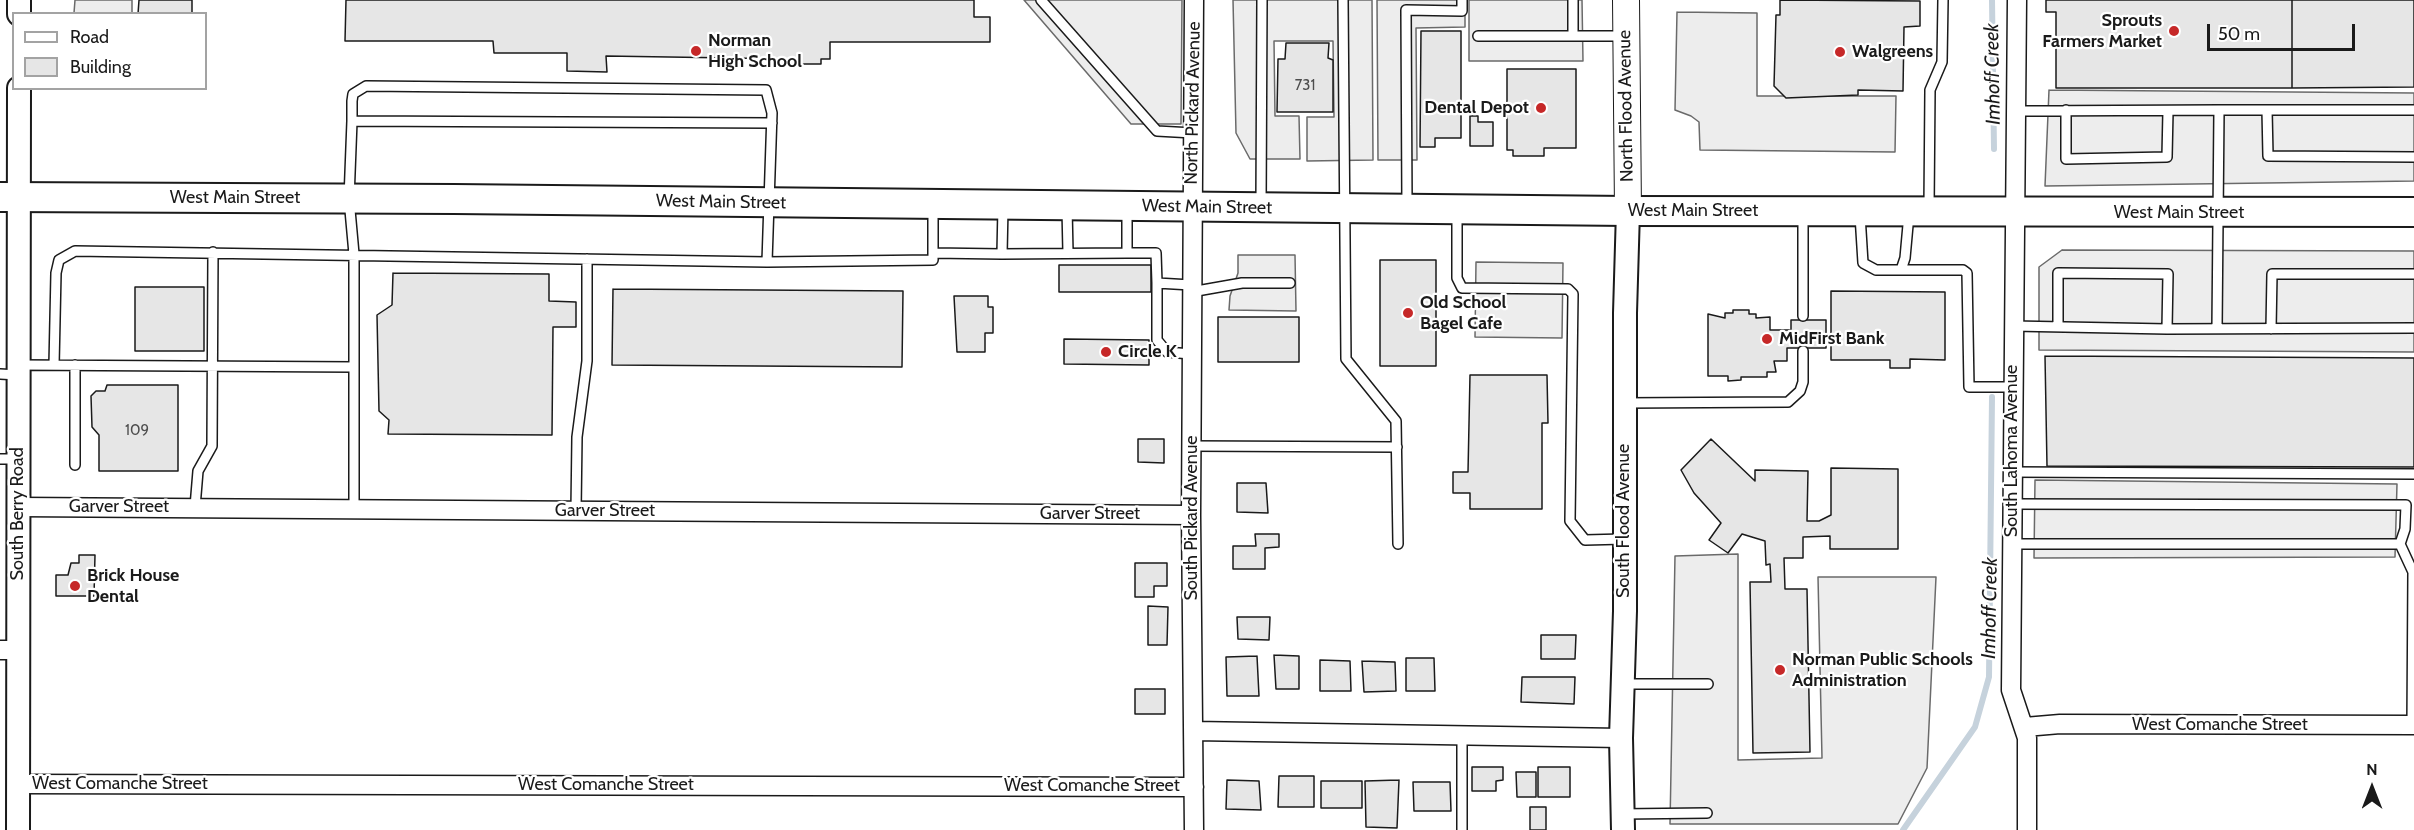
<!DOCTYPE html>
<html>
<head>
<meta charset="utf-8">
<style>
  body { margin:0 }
  #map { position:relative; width:2414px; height:830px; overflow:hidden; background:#fff; font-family:Cabin,sans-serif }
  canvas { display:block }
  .legend { position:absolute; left:12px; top:12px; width:195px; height:78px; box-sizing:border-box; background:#fff; border:2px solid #a3a3a3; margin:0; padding:8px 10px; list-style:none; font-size:18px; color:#1a1a1a }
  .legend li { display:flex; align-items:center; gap:12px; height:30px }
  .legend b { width:30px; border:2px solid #a3a3a3 }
  .north { position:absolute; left:2342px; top:758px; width:60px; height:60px; -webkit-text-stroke:4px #fff; paint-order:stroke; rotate:0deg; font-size:16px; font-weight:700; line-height:24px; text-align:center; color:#1a1a1a }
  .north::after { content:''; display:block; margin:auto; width:21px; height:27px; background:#1a1a1a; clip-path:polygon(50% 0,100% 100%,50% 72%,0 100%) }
  .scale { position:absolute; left:2207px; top:24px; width:148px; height:27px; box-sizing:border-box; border:3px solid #1a1a1a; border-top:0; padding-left:8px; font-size:18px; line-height:21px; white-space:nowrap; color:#1a1a1a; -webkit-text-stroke:4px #fff; paint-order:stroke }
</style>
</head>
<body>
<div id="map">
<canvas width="2414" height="830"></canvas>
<ul class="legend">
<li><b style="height:8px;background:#fff"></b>Road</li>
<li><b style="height:16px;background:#e6e6e6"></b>Building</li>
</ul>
<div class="north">N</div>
<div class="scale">50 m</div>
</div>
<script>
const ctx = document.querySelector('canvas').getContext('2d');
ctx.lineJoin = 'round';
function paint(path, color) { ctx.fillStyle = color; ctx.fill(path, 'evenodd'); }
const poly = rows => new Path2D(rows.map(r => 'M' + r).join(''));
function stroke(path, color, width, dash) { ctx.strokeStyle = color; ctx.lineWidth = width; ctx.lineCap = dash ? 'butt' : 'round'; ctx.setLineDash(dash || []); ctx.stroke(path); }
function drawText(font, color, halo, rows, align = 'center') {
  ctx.font = font + ' Cabin,sans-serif'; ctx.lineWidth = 4.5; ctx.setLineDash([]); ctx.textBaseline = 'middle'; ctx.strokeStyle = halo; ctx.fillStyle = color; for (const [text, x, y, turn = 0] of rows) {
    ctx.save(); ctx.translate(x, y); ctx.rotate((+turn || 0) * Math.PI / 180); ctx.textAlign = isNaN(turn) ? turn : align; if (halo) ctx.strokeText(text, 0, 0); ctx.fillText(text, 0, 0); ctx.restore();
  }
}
const parking = poly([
  [75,0,132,0,132,13,74,13,75,0],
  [1024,0,1182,0,1181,124,1131,124,1024,0],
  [1233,0,1372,0,1373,160,1307,161,1307,117,1334,117,1333,41,1274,41,1275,116,1299,116,1300,159,1250,159,1236,133,1233,0],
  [1377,0,1465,0,1465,27,1416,28,1417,160,1378,160,1377,0],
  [1469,0,1582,0,1583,61,1469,61,1469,0],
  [1677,12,1757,13,1757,96,1896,96,1895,152,1700,150,1699,122,1691,116,1675,110,1677,12],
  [2049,90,2414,93,2414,181,2045,186,2049,90],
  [2062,250,2414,251,2414,352,2039,350,2039,267,2062,250],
  [1238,255,1295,255,1296,311,1229,310,1230,296,1238,273,1238,255],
  [1476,262,1563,263,1562,338,1475,337,1476,262],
  [2035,480,2397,484,2395,557,2034,558,2035,480],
  [1738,554,1738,760,1822,758,1818,577,1936,577,1927,768,1898,824,1670,824,1675,556,1738,554]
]);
paint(parking, '#ededed');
stroke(parking, '#6a6a6a', 1.5);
stroke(poly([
  [1992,0,1994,149],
  [1903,830,1975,727,1989,677,1992,397]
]), '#c6d2dc', 6);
const building = poly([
  [139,0,192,0,192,14,138,14,139,0],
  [346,0,974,0,974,17,990,17,990,42,830,42,830,59,821,59,821,64,794,64,794,59,606,56,607,72,567,71,567,53,494,53,493,41,345,41,346,0],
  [1780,0,1920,1,1920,26,1904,27,1903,91,1858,90,1858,95,1786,98,1774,86,1776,15,1780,15,1780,0],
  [2046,0,2292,0,2292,88,2056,88,2056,12,2046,12,2046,0],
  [2292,0,2414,0,2414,87,2292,88,2292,0],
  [1421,31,1461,31,1461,138,1435,138,1435,147,1420,147,1421,31],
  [1286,43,1329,43,1328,58,1333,60,1333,112,1277,112,1278,59,1285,59,1286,43],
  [1507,69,1576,69,1576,148,1544,148,1544,156,1513,156,1513,150,1507,150,1507,69],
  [1470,116,1478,116,1478,122,1493,122,1493,146,1470,146,1470,116],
  [1380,260,1436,260,1436,366,1380,366,1380,260],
  [1059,265,1151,265,1151,292,1059,292,1059,265],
  [393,273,549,274,549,301,576,302,576,327,553,327,552,435,388,434,389,420,379,411,377,315,392,305,393,273],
  [135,287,204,287,204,351,135,351,135,287],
  [613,289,903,291,902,367,612,365,613,289],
  [1831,291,1945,292,1945,360,1910,359,1910,368,1890,368,1890,360,1831,360,1831,291],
  [954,296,988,296,988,307,993,307,993,333,985,333,985,352,957,352,954,296],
  [1733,310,1749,310,1749,314,1756,314,1756,318,1770,317,1770,330,1791,330,1791,320,1826,320,1826,348,1787,348,1787,361,1774,361,1776,372,1767,372,1767,377,1741,377,1741,380,1728,381,1728,376,1708,376,1708,314,1725,318,1725,313,1733,313,1733,310],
  [1218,317,1299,317,1299,362,1218,362,1218,317],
  [1064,339,1149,340,1149,365,1064,364,1064,339],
  [2045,356,2414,358,2414,467,2047,466,2045,356],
  [1470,375,1547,375,1548,423,1542,423,1542,509,1470,509,1470,493,1453,493,1453,472,1468,472,1470,375],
  [107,385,178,385,178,471,99,471,99,435,92,427,91,396,96,391,105,391,107,385],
  [1138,439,1164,439,1164,463,1138,462,1138,439],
  [1711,439,1755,481,1755,470,1808,471,1807,521,1819,521,1831,515,1831,468,1898,469,1898,549,1830,549,1830,536,1803,537,1803,558,1784,558,1785,589,1807,589,1810,752,1753,753,1750,582,1771,582,1770,564,1766,565,1765,541,1742,534,1728,553,1709,540,1721,523,1694,493,1681,470,1711,439],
  [1237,483,1266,483,1268,513,1237,512,1237,483],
  [1255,534,1279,534,1279,547,1265,548,1265,569,1233,569,1233,546,1256,546,1255,534],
  [79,555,95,555,94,596,56,596,56,575,68,575,71,563,79,563,79,555],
  [1135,563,1167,563,1167,586,1154,586,1154,597,1135,597,1135,563],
  [1148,606,1168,607,1167,645,1148,645,1148,606],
  [1237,617,1270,617,1269,640,1238,639,1237,617],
  [1541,635,1576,635,1575,659,1541,659,1541,635],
  [1274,655,1299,656,1299,689,1276,689,1274,655],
  [1257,656,1259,696,1227,696,1226,657,1257,656],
  [1406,658,1434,658,1435,691,1406,691,1406,658],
  [1320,660,1350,661,1351,691,1320,691,1320,660],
  [1362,661,1395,662,1396,691,1364,692,1362,661],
  [1522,677,1575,677,1574,704,1521,702,1522,677],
  [1135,689,1165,689,1165,714,1135,714,1135,689],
  [1472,767,1503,767,1503,780,1496,781,1496,791,1472,791,1472,767],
  [1538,767,1570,767,1570,797,1538,797,1538,767],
  [1516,772,1536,772,1536,797,1517,797,1516,772],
  [1279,776,1314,776,1314,807,1278,807,1279,776],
  [1227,780,1259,781,1261,810,1226,809,1227,780],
  [1399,780,1397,828,1366,827,1365,781,1399,780],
  [1321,781,1362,781,1362,808,1321,808,1321,781],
  [1413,782,1450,782,1451,811,1414,811,1413,782],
  [1530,807,1546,807,1546,830,1530,830,1530,807]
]);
paint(building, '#e6e6e6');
stroke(building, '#1a1a1a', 1.5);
const service = poly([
  [1041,0,1157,131,1193,133],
  [1343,0,1346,359,1396,421,1398,544],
  [1573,0,1573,36,1625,36],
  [1478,36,1573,36],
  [2066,110,2066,159,2167,157,2168,111],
  [2267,110,2268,156,2414,157],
  [2017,111,2219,110],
  [352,121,349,199,354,254,354,509],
  [1261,205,1262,0],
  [1407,207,1406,10,1462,11,1462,0],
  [1929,207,1930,90,1942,62,1943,0],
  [1067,208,1068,253],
  [1457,213,1457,278,1462,288,1568,289,1573,294,1570,521,1585,540,1624,539],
  [1860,215,1863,263,1876,270,1901,270,1905,258,1909,214],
  [933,253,1002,254,1003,207],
  [1127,253,1156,253,1157,283,1191,285],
  [1002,254,1127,253,1127,209],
  [767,262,772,113,766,90,366,86,353,94,352,101,352,121,772,123],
  [1901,270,1963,270,1967,273,1969,387,2012,387],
  [1157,283,1157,340,1167,352,1191,354],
  [1191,292,1242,283,1290,283],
  [1803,316,1803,213],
  [2013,326,2167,329,2414,328],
  [2058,327,2058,273,2168,274,2167,329],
  [2217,329,2219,110,2414,110],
  [2271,329,2272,274,2414,274],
  [18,365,354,367],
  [54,365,56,273,59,260,75,251,767,262,933,260,933,207],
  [0,374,18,375],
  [1624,403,1788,402,1800,391,1803,382,1803,351],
  [1191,446,1397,447],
  [0,459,18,459],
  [75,465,75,365],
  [2012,472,2414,474],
  [2011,504,2406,505,2405,529,2400,544,2011,544],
  [195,507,198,471,212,446,213,252],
  [576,510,577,437,587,361,587,259],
  [2400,544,2413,572,2412,725],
  [1623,684,1708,684],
  [1462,736,1462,830],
  [1622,814,1707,813]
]);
const minor = poly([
  [2017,0,2011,690,2027,738,2027,830],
  [18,507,1191,515],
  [0,650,17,650],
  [2025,727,2060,724,2414,725],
  [1194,731,1621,738],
  [18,784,1194,787],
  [1194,830,1191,515,1194,0]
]);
const tertiary = poly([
  [19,14,19,0],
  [18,830,19,88],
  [1623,830,1621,738,1625,611,1625,313,1628,211]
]);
const secondary = poly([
  [1626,0,1628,211]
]);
const primary = poly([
  [0,197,454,199,1628,211,2414,212]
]);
stroke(service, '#1a1a1a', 12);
stroke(minor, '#1a1a1a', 21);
stroke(tertiary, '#1a1a1a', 26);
stroke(secondary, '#1a1a1a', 28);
stroke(primary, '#1a1a1a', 32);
stroke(service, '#fff', 9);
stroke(minor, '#fff', 18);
stroke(tertiary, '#fff', 22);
stroke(secondary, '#fff', 26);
stroke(primary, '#fff', 28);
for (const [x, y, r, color] of [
  [2174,31,6,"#c62828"],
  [696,51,6,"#c62828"],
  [1840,52,6,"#c62828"],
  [1541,108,6,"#c62828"],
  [1408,313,6,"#c62828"],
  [1767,339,6,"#c62828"],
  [1106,352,6,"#c62828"],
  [75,586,6,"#c62828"],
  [1780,670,6,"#c62828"]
]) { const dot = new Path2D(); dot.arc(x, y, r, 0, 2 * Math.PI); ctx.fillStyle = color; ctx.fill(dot); stroke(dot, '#fff', 2); }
drawText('15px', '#4d4d4d', null, [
  ["731",1305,86],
  ["109",137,431]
]);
drawText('bold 18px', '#1a1a1a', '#fff', [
  ["Sprouts",2162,21,"right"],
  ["Farmers Market",2162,42,"right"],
  ["Norman",708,41],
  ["High School",708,62],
  ["Walgreens",1852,52],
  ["Dental Depot",1529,108,"right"],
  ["Old School",1420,303],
  ["Bagel Cafe",1420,324],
  ["MidFirst Bank",1779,339],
  ["Circle K",1118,352],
  ["Brick House",87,576],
  ["Dental",87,597],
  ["Norman Public Schools",1792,660],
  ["Administration",1792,681]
], 'left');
drawText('18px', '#1a1a1a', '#fff', [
  ["North Pickard Avenue",1193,103,-89],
  ["North Flood Avenue",1626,106,-91],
  ["West Main Street",235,198],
  ["West Main Street",721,202,1],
  ["West Main Street",1207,207,1],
  ["West Main Street",1693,211],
  ["West Main Street",2179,213],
  ["South Lahoma Avenue",2012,451,-90],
  ["Garver Street",119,507],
  ["Garver Street",605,511],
  ["South Berry Road",18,514,-90],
  ["Garver Street",1090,514],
  ["South Pickard Avenue",1192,518,-90],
  ["South Flood Avenue",1624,521,-90],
  ["West Comanche Street",2220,725],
  ["West Comanche Street",120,784],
  ["West Comanche Street",606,785],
  ["West Comanche Street",1092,786]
]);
drawText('italic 20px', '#1a1a1a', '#fff', [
  ["Imhoff Creek",1993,74,-91],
  ["Imhoff Creek",1990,608,-89]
]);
</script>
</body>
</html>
